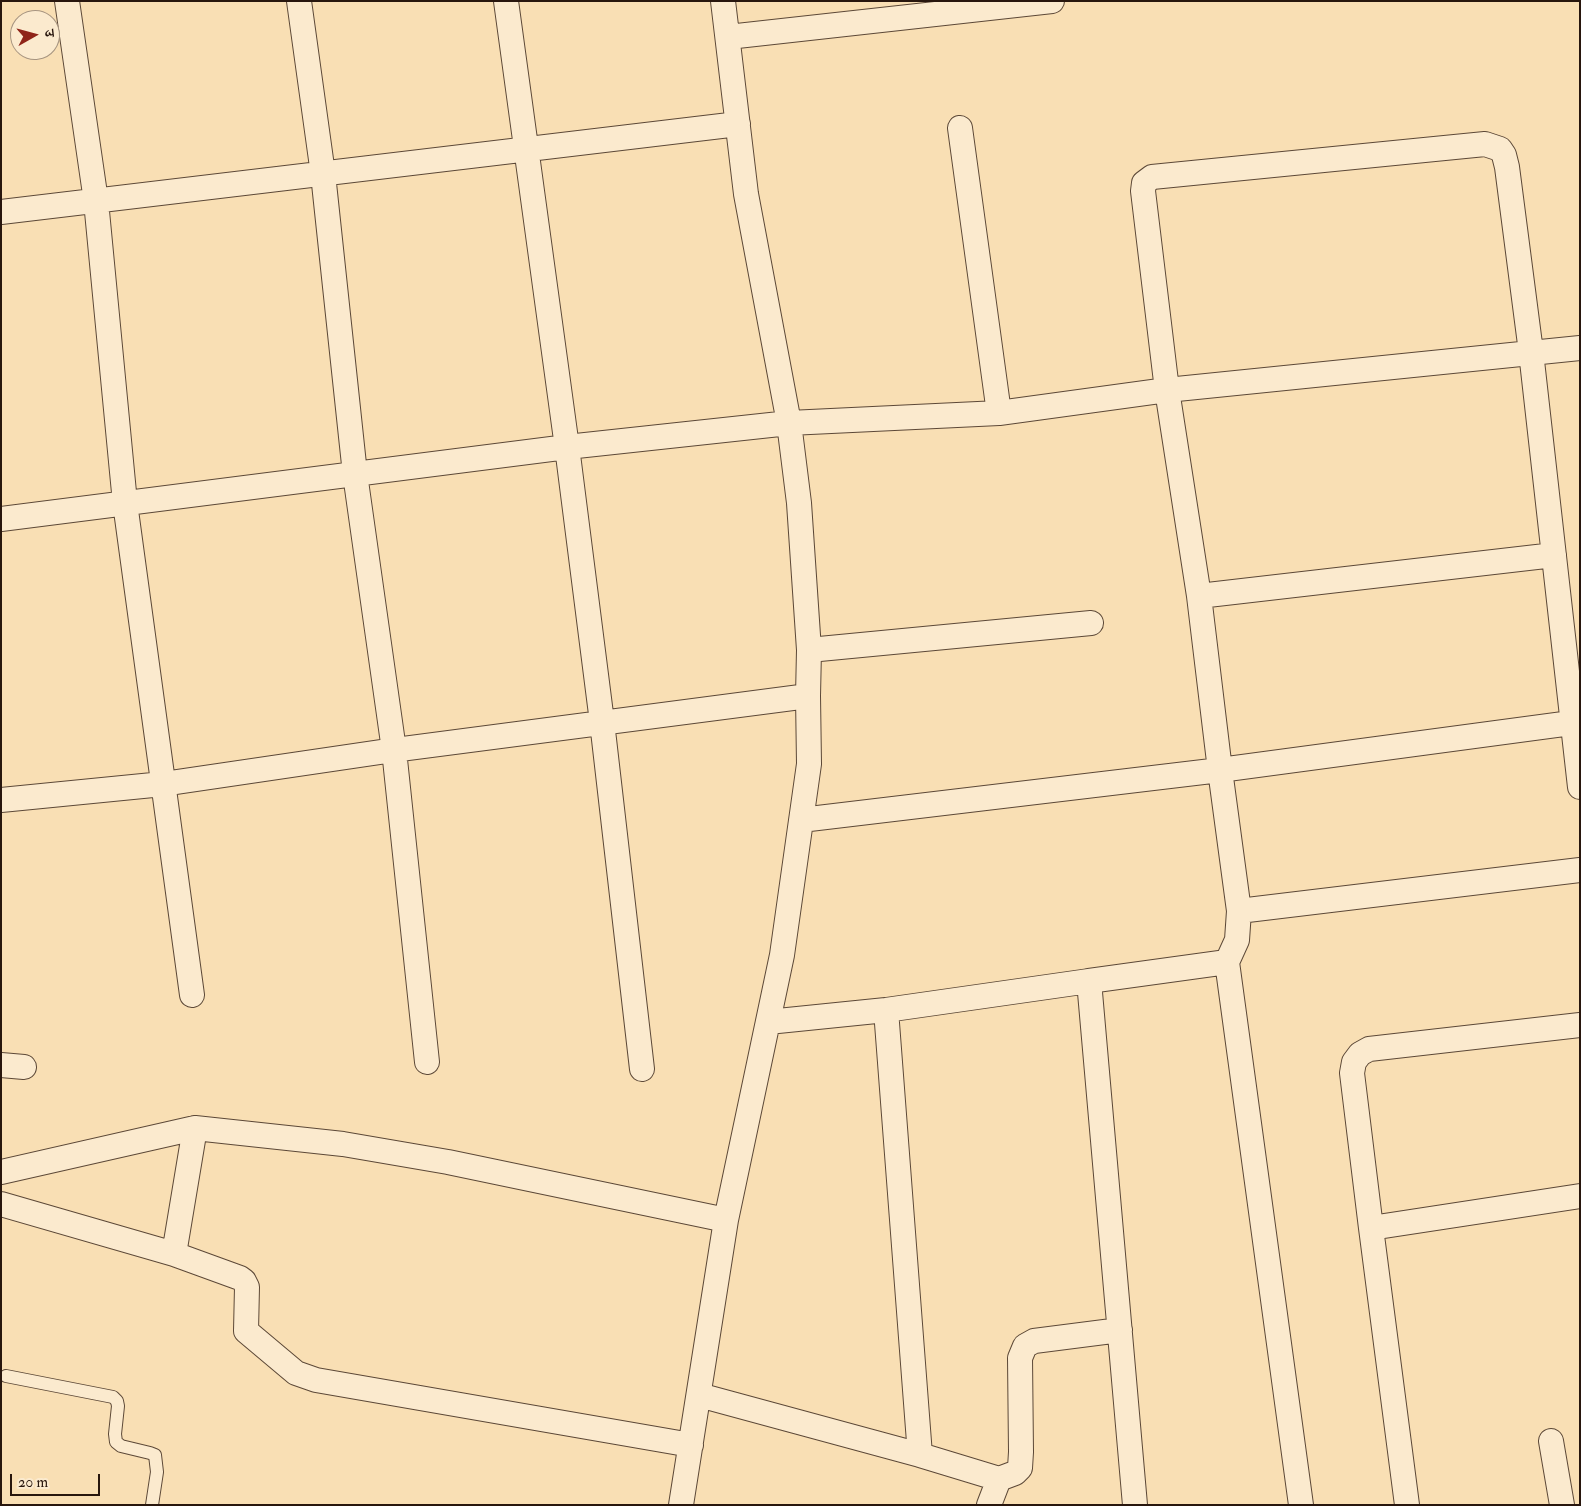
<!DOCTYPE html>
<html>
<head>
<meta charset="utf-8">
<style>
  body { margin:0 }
  #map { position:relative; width:1581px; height:1506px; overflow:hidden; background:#f9dfb4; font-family:"IM FELL Double Pica","Noto Serif Devanagari",serif }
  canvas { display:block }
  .frame { position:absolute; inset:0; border:2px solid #28160d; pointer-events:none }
  .north { position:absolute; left:10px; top:10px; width:50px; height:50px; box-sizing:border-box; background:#fbeace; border:1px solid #a79581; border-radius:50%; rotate:83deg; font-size:14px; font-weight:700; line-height:20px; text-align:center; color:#28160d }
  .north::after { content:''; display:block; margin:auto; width:18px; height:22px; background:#8f2418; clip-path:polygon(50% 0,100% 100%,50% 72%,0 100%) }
  .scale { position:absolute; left:10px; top:1474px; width:90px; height:22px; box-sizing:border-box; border:2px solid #28160d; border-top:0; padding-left:6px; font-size:15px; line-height:18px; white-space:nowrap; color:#28160d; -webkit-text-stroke:4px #fbeace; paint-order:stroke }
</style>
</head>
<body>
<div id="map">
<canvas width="1581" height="1506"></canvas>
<div class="frame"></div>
<div class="north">उ</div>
<div class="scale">20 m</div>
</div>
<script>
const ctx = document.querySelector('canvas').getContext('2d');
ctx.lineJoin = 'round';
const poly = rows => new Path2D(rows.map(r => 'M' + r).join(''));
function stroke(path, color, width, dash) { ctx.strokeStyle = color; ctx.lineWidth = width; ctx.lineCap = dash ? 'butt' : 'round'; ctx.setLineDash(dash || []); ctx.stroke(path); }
const service = poly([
  [6,1376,113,1397,117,1401,118,1406,115,1434,116,1442,121,1446,150,1453,155,1455,157,1472,152,1505]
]);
const minor = poly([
  [67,1,96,201,125,503,192,995],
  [299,1,323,174,355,474,394,750,427,1062],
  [506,1,567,447,602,722,642,1069],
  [728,37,1052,1],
  [960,128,999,413],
  [1,212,738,124],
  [1,519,567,447,789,423,999,413,1167,390,1580,348],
  [1199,596,1554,555],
  [809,650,1091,623],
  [1,800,163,784,394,750,808,696],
  [801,820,1220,770,1571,723],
  [1239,911,1580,870],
  [1227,962,1237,940,1239,911,1220,770,1199,596,1167,390,1143,191,1144,183,1152,177,1485,144,1500,149,1504,155,1507,167,1531,352,1580,787],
  [1089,981,1227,962,1301,1505],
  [886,1010,920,1455,999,1479],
  [768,1022,886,1010,1089,981,1135,1505],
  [1,1065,24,1067],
  [195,1128,174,1254,240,1278,244,1281,247,1287,246,1331,296,1373,316,1380,691,1445],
  [1,1172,195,1128,343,1144,448,1162,726,1220],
  [1,1204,174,1254],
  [1371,1228,1580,1196],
  [699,1395,920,1455],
  [1551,1441,1562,1505],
  [681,1505,726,1220,782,955,809,764,808,696,809,650,799,503,789,423,746,194,723,1],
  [989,1505,999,1479,1015,1473,1020,1468,1021,1452,1020,1358,1025,1346,1034,1341,1120,1330],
  [1407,1505,1371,1228,1352,1073,1354,1062,1360,1054,1369,1049,1580,1025]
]);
stroke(service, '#5c4837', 14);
stroke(minor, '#5c4837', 26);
stroke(service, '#fbeace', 12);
stroke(minor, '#fbeace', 24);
</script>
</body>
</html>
